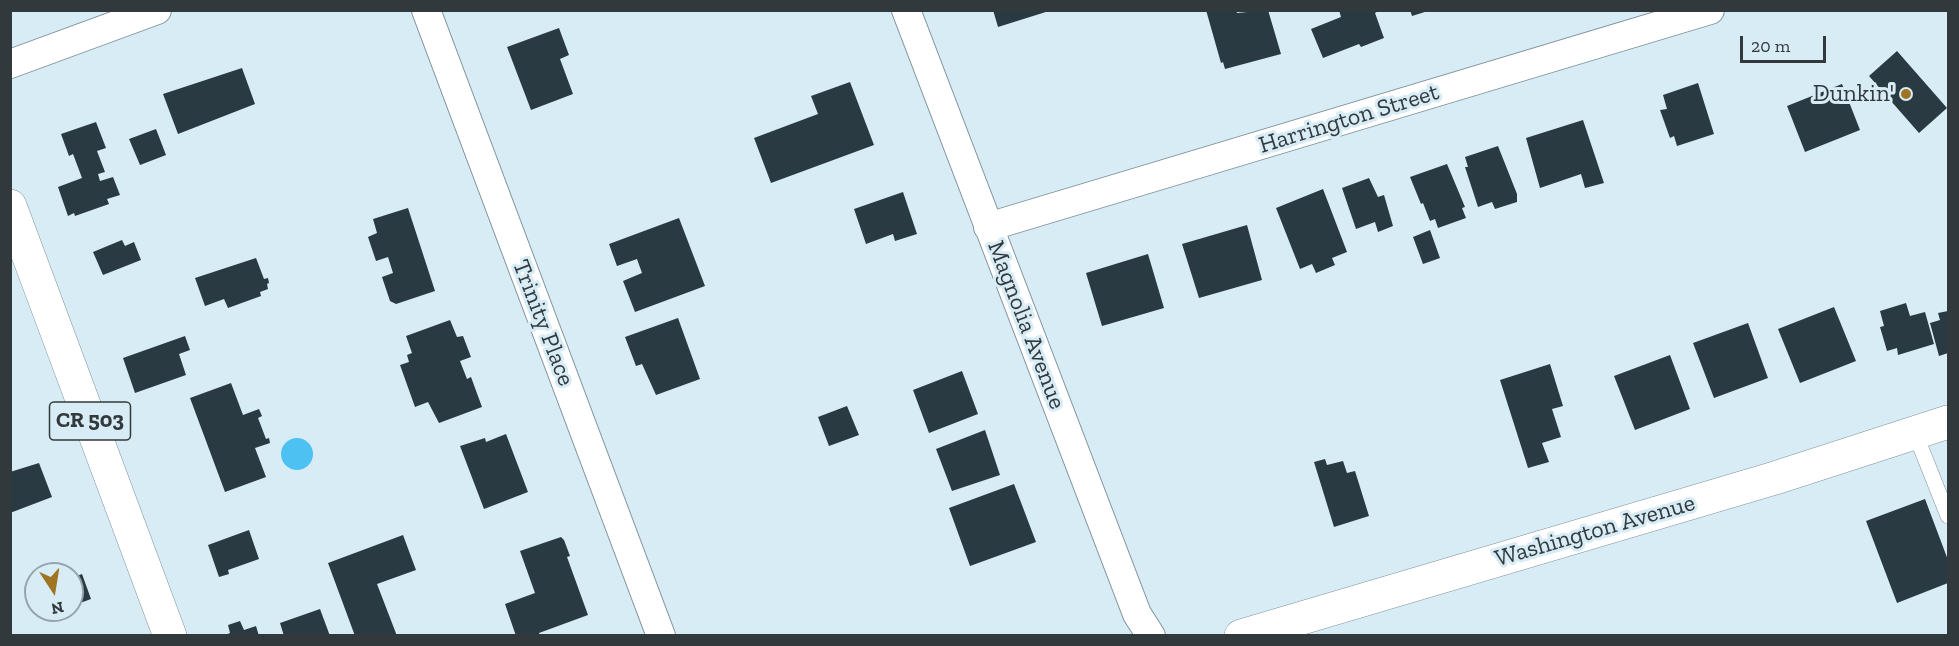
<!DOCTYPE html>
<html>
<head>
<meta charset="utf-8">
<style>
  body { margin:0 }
  #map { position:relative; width:1959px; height:646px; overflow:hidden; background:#d8ecf6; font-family:"Zilla Slab",serif }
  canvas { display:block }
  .frame { position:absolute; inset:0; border:12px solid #32393d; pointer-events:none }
  .north { position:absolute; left:24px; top:562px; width:60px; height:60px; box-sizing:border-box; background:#d8ecf6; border:2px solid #96a4ac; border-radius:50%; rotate:168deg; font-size:16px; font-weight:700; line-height:24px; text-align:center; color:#32393d }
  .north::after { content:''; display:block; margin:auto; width:21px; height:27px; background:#9f7524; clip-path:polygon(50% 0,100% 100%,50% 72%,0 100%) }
  .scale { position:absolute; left:1740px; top:36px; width:86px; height:27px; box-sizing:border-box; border:3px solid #32393d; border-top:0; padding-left:8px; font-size:18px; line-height:21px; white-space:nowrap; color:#32393d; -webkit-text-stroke:4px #d8ecf6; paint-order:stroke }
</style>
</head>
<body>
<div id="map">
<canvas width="1959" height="646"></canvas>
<div class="frame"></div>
<div class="north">N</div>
<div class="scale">20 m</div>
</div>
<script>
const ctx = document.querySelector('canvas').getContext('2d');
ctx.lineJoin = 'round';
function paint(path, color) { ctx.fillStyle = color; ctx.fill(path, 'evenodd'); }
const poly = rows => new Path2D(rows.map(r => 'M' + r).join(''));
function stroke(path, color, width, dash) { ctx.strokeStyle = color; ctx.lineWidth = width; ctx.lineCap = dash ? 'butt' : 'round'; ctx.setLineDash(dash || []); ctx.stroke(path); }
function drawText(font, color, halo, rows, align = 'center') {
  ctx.font = font + ' "Zilla Slab",serif'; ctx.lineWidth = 6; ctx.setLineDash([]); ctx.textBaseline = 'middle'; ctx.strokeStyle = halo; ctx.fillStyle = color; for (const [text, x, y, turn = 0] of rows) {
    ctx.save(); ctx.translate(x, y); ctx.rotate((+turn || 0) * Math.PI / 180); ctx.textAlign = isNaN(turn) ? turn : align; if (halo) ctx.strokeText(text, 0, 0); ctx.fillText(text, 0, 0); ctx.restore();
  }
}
paint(poly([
  '281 454a16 16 0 1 1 32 0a16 16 0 1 1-32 0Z'
]), '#4dc1f2');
paint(poly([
  [993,10,1049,10,1049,11,998,27],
  [1206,10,1236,10,1237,13,1268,10,1281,54,1225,69,1223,62,1221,63],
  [1339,10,1380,10,1375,13,1384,38,1361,47,1359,44,1323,58,1311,29,1341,17],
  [1410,10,1428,10,1428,11,1412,16],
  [559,28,569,55,560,59,573,94,531,110,507,47],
  [1897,51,1947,108,1919,133,1869,76],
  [242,68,255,104,178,134,163,94],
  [850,82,874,145,771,183,754,138,818,114,811,96],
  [1698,83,1714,134,1677,146,1674,136,1670,138,1660,110,1667,109,1663,95],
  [1842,84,1860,130,1805,152,1787,106],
  [1583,120,1604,183,1585,188,1581,174,1540,188,1526,138],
  [96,122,106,148,97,151,105,172,98,174,100,181,113,177,120,195,107,199,109,204,75,216,74,213,68,216,58,187,82,178,73,154,69,156,61,134],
  [156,129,166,155,140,165,129,139],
  [1498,146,1517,194,1517,202,1495,209,1492,202,1478,207,1465,167,1468,167,1465,157],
  [1447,164,1465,207,1462,208,1466,218,1438,228,1435,219,1430,221,1423,203,1421,204,1410,177],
  [1369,178,1378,197,1384,195,1393,226,1378,232,1375,222,1356,229,1342,188],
  [1323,189,1347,252,1332,258,1335,265,1316,273,1312,264,1300,269,1276,208],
  [903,192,917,234,895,241,893,234,866,244,854,209],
  [408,208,435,291,396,304,390,301,382,277,393,273,388,257,376,261,368,237,377,233,373,219],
  [679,218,705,286,635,312,623,281,642,273,637,259,617,266,609,244],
  [1247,225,1262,280,1199,298,1182,244],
  [1430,230,1440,258,1423,264,1413,237],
  [122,240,125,246,134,242,141,260,103,275,93,252],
  [1148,254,1164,308,1102,326,1086,273],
  [256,258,264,279,268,278,269,283,267,284,268,289,260,292,261,296,228,308,224,299,205,306,195,278],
  [1906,303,1910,316,1925,312,1934,344,1898,355,1897,348,1887,351,1880,327,1884,326,1880,311],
  [1834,307,1856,361,1800,383,1778,329],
  [1948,311,1948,353,1939,356,1930,323,1940,320,1938,313],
  [678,318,700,379,656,395,642,364,636,366,625,337],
  [450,320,457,337,463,336,471,357,460,361,467,379,471,377,482,407,439,423,428,402,415,407,400,365,409,362,407,355,412,353,406,336],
  [1748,323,1768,378,1714,398,1693,343],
  [185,336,190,350,179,354,186,375,135,393,123,358],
  [1670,355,1690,409,1635,430,1614,376],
  [1550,364,1563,406,1552,409,1561,437,1542,443,1549,462,1528,468,1500,380],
  [962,371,978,414,929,433,913,390],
  [231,383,243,415,259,409,262,416,258,418,266,439,269,438,270,443,255,448,266,477,225,492,190,398],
  [847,406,859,435,829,446,818,417],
  [985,430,1000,475,952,491,936,449],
  [506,434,528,492,484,509,460,446,485,438,486,442],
  [1325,459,1327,465,1343,461,1347,473,1355,471,1369,516,1334,527,1314,462],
  [39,463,52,497,10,513,10,472],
  [1014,484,1036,542,970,566,949,508],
  [1925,499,1948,560,1948,583,1897,603,1866,521],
  [249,530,259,559,228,570,229,574,219,577,208,545],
  [403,535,416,570,377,584,397,636,355,636,328,563],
  [561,537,564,540,570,556,567,557,588,615,539,633,540,636,516,636,505,604,535,593,520,551],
  [82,574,91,599,72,606,72,578],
  [320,609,330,636,284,636,280,623],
  [240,621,244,630,256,626,259,636,223,636,230,633,228,625]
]), '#2a3a42');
const lane = poly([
  [1915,433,1948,516]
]);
const street = poly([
  [426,10,661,636],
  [906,10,1137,614,1151,636],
  [10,64,157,10],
  [988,227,1710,10]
]);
const secondary = poly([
  [1241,636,1775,478,1948,422]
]);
const primary = poly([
  [10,206,170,636]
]);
stroke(lane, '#80939c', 16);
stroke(street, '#80939c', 30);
stroke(secondary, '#80939c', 34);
stroke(primary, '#80939c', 34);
stroke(lane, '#fff', 15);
stroke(street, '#fff', 28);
stroke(secondary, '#fff', 33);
stroke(primary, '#fff', 33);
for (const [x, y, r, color] of [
  [1906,94,6,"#9f7524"]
]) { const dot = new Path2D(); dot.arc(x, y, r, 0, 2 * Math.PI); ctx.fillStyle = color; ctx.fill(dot); stroke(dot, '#d8ecf6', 2); }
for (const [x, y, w] of [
  [90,421,81]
]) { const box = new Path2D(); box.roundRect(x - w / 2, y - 19, w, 38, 4.5); ctx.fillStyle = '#d8ecf6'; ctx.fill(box); stroke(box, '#32393d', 1.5); }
drawText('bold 22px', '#32393d', null, [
  ["CR 503",90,421]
]);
drawText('24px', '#32393d', '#d8ecf6', [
  ["Dunkin'",1894,94]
], 'right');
drawText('24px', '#32393d', '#d8ecf6', [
  ["Harrington Street",1349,119,-17],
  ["Trinity Place",543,323,69],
  ["Magnolia Avenue",1026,325,69],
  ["Washington Avenue",1595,531,-16]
]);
</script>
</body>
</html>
